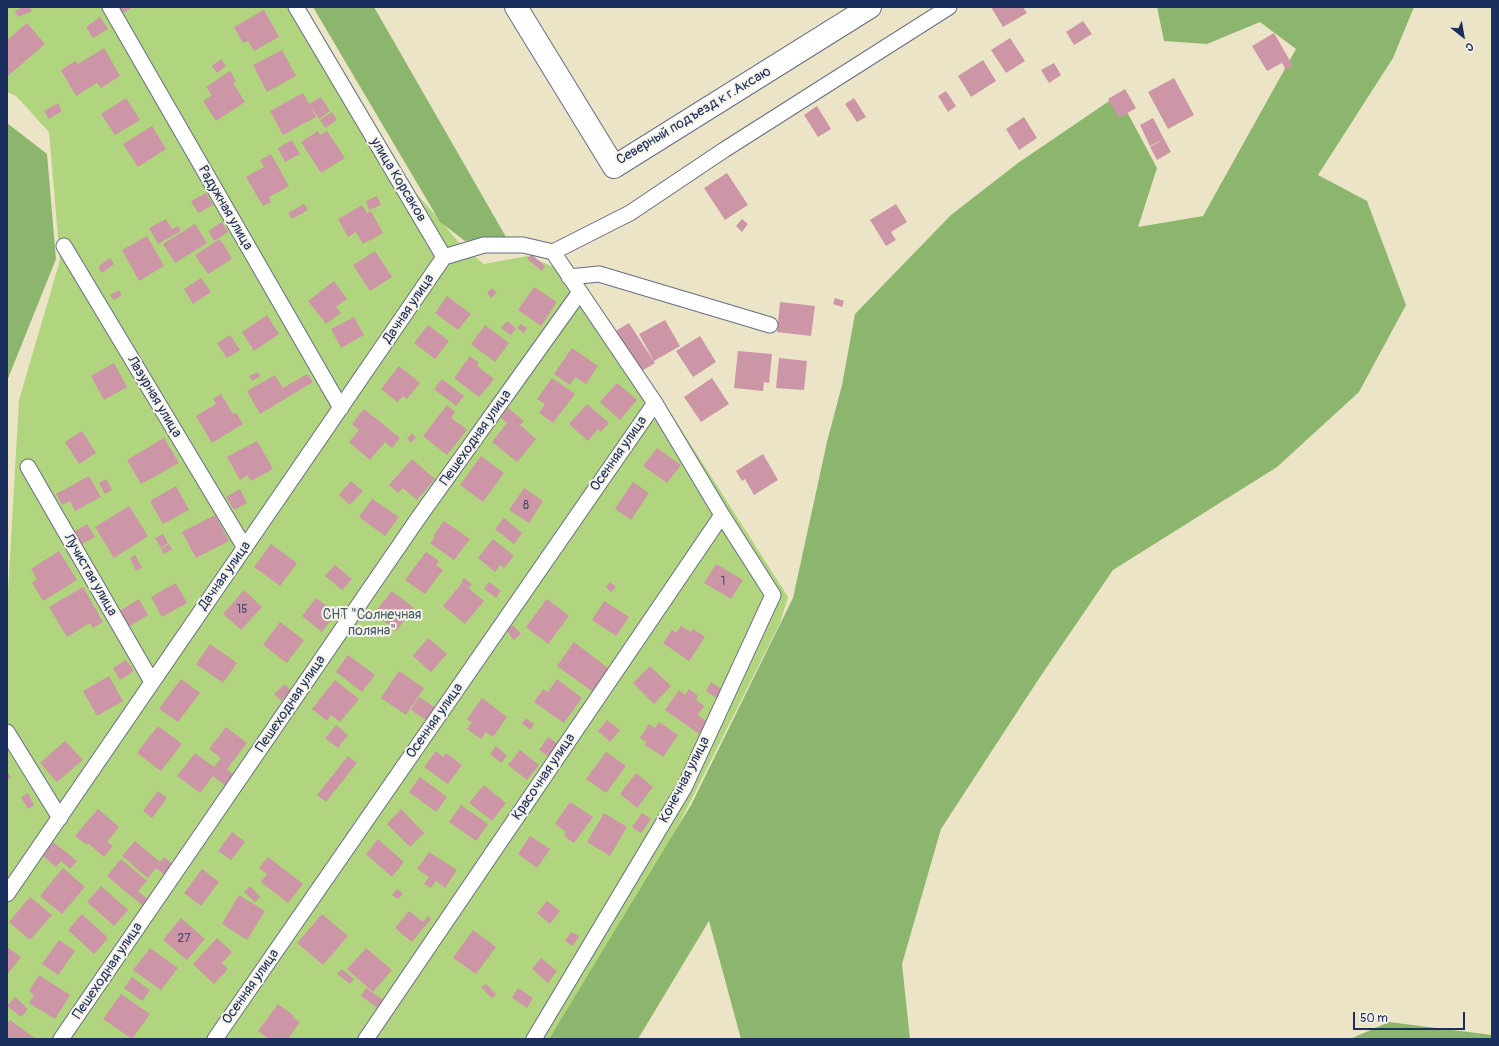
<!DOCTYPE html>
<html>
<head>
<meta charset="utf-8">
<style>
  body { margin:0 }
  #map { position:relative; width:1499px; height:1046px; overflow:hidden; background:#ece4c7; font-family:Pangolin,sans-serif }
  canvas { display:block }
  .frame { position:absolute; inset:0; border:8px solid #1b2f5e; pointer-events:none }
  .north { position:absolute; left:1443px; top:16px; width:40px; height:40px; -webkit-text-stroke:3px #f7f3e8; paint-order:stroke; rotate:149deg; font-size:11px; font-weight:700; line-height:16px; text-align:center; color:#1b2f5e }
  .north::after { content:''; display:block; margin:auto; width:14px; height:18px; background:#1b2f5e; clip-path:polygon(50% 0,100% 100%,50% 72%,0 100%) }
  .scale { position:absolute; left:1353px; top:1012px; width:112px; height:18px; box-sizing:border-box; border:2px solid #1b2f5e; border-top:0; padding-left:5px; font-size:12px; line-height:14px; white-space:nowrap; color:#1b2f5e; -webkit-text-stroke:3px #f7f3e8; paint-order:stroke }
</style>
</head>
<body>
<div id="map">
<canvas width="1499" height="1046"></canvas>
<div class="frame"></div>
<div class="north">С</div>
<div class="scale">50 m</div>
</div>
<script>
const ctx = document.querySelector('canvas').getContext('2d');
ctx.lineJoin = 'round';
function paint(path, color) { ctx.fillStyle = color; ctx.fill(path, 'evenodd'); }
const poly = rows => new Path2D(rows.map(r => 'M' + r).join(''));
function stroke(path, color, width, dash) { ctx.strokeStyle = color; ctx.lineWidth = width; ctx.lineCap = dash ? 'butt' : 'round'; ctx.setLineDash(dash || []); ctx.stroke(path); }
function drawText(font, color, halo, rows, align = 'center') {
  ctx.font = font + ' Pangolin,sans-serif'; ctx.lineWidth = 4; ctx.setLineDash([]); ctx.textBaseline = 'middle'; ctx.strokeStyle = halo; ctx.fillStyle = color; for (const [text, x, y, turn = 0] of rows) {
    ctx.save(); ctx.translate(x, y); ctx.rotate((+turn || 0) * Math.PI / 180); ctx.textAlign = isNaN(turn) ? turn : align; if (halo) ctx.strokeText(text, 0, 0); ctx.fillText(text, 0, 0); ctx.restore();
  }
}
paint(poly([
  [7,7,306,7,416,193,463,247,484,264,527,256,577,276,672,415,788,597,780,623,665,852,549,1039,7,1039,7,609,19,400,60,260,49,132,16,96,7,92]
]), '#b1d57e');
paint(poly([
  [313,7,374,7,506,237,465,241,440,222],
  [1157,7,1414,7,1393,58,1318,175,1367,201,1406,305,1359,392,1277,467,1113,570,1038,680,941,829,902,964,910,1039,741,1039,709,921,638,1039,549,1039,691,805,793,598,827,442,842,385,855,314,951,215,1018,163,1118,95,1157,168,1138,227,1203,216,1296,49,1260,22,1207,44,1164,41],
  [7,123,47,154,56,259,7,381],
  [1389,1022,1492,1035,1492,1039,1350,1039]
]), '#8cb66d');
paint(poly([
  [23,7,30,7,32,11,18,17,15,11],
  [118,7,133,7,122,14],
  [991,7,1023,7,1027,13,1003,27],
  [264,10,279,37,254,51,248,41,243,43,234,27],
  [100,17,108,29,93,38,86,27],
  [1083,21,1092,34,1074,45,1066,32],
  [27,23,45,44,7,77,7,40],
  [1274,33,1293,66,1286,70,1282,63,1267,71,1252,46],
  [1010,38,1025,61,1006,73,991,50],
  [104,48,120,76,101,88,97,83,76,96,61,70,75,61,78,64],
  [282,50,296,76,267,92,253,65],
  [221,59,226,66,217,73,212,66],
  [983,60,996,81,971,97,958,76],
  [1054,63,1061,75,1049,83,1041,70],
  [230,71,236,81,233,83,245,102,216,121,203,101,212,95,206,87],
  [1174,78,1194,115,1168,129,1148,92],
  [1125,89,1136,108,1119,118,1108,99],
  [946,91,956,106,948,112,938,96],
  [303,93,316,117,283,135,270,111],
  [321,97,330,111,319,119,309,104],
  [126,98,140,120,115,135,101,114],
  [854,98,866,117,857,122,845,104],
  [58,103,62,111,49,119,44,111],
  [817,106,831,129,818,137,804,115],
  [332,112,337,120,325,128,320,120],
  [1024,117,1037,138,1019,150,1006,129],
  [1153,118,1164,139,1150,146,1140,125],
  [152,126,166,149,138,167,123,144],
  [318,131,320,135,327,131,345,158,321,173,301,142],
  [1164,139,1171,152,1157,160,1150,147],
  [292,140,300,154,285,162,278,148],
  [271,154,289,186,269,197,271,202,263,206,246,177,264,167,260,160],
  [727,173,748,205,725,220,704,188],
  [206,193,213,205,198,213,191,201],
  [377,196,381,205,369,210,366,201],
  [304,204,308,210,292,219,288,213],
  [896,204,907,222,891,232,896,240,886,246,870,220],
  [362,205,367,213,371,211,383,233,363,244,356,232,348,237,338,219],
  [166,219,172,229,178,226,181,231,158,244,149,228],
  [742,219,748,224,742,232,736,226],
  [222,222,228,232,214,241,208,231],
  [195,224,207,243,175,263,163,244],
  [147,236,164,266,139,281,122,250],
  [220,239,232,259,208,274,195,255],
  [375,251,392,277,370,291,353,265],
  [531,254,545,266,542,271,527,259],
  [110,258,114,264,102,273,98,267],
  [201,278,211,292,193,304,184,289],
  [334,281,347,299,336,307,341,313,326,324,308,301],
  [534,287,557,302,541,326,518,310],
  [492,288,497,293,491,298,487,293],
  [119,290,122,295,114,300,110,295],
  [447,296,471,314,458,330,435,313],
  [835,298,844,301,842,307,833,304],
  [780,302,815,306,811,336,777,332],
  [267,315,279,334,254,351,242,332],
  [354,317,364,335,341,348,331,329],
  [665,320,680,346,654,361,639,334],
  [507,321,516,328,511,335,501,328],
  [629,323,655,363,640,372,614,332],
  [520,324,527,328,524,333,517,328],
  [428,325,449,341,435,359,414,343],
  [485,325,509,343,495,362,471,344],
  [230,335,240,350,227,358,217,343],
  [700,336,716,362,693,377,676,351],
  [572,348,598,366,586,384,575,377,570,385,554,374],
  [738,351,772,354,769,383,764,382,763,391,734,388],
  [470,356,479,363,477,366,494,379,479,397,454,378],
  [779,358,807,361,804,390,776,388],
  [114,363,127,387,104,400,91,376],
  [399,366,420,383,407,399,403,396,397,402,381,389],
  [258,372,260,376,252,381,249,376],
  [307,374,313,382,260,414,247,391,275,375,283,388],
  [552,378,575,394,553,423,539,413,545,404,537,399],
  [712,378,729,404,701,422,684,397],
  [442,379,464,396,456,406,434,389],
  [617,383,637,400,620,420,600,402],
  [221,394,233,414,236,413,243,424,212,443,196,416,216,404,213,399],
  [587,404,609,423,601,432,598,429,588,441,569,424],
  [447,405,455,412,451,418,467,430,447,455,423,436],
  [508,408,524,421,520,425,536,439,517,462,492,442,507,423,501,418],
  [364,409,400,438,392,448,385,442,370,460,349,442,359,430,352,424],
  [82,431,96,453,79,464,65,442],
  [412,433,416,437,411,443,407,439],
  [164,438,179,463,141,484,127,460],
  [257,441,273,469,251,481,247,475,240,480,227,457],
  [657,448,681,465,667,483,643,466],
  [763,454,778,480,754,495,745,479,742,481,736,471],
  [481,456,504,473,483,502,460,485],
  [412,459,435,479,417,500,403,488,398,493,389,485],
  [89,476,101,497,75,511,70,501,62,505,56,494],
  [106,479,112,490,105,494,99,483],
  [351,481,363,491,350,505,339,495],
  [633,482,649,493,631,520,615,509],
  [176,486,189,510,163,524,150,501],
  [524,488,543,501,529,523,509,510],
  [240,489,247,503,234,510,226,497],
  [372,499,399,517,385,536,359,517],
  [129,506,148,536,114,558,95,527],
  [215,515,229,541,196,558,182,532],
  [504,518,522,533,514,544,495,529],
  [444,521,470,539,454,560,430,543,435,537,433,536],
  [87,524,95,537,78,546,72,533],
  [163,534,168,543,161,548,155,538],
  [493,539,514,556,504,568,500,565,495,572,478,558],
  [169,544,172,549,164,554,161,549],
  [271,544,297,563,280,586,254,567],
  [59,551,77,580,43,601,32,583,37,579,31,569],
  [426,552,439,561,436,565,443,570,425,594,405,580],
  [135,555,142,568,136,571,130,558],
  [716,564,743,580,731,599,704,583],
  [335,565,352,579,342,590,325,576],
  [464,578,472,584,469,588,461,582],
  [489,582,501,591,496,598,484,589],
  [610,582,616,587,611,592,606,587],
  [176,583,187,603,162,617,151,597],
  [462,583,484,601,465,624,443,606],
  [83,587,103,622,93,628,90,623,67,637,49,607],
  [244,590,262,607,241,630,223,614],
  [392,591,414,608,396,631,374,613],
  [316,598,336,613,322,632,302,616],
  [139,599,148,615,125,629,115,614],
  [547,599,569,616,548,644,526,627],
  [604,601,629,617,616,636,592,620],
  [280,622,304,640,287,663,263,645],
  [513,625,521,634,514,640,506,630],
  [681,626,691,632,693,629,705,637,689,661,663,643,672,630,676,633],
  [428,638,447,654,431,672,413,656],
  [574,642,609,669,593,692,557,666],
  [210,644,237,663,223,683,196,664],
  [348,655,375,675,362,692,336,672],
  [126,660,134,671,120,680,113,668],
  [650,666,671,686,654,704,633,683],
  [399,671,424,688,406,715,381,698],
  [109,676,123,701,97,716,83,691],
  [181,679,200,693,178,722,159,709],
  [557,679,582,698,564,723,534,702,543,689,548,692],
  [335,680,359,699,340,722,331,715,327,721,312,709],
  [711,682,724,691,718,699,706,691],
  [285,684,291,691,281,701,274,694],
  [689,689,698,696,696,700,704,706,698,715,707,722,699,734,665,710,679,690,685,695],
  [419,697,436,708,427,721,411,710],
  [482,698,507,717,493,737,486,732,481,739,467,729,472,723,467,719],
  [526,718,534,724,530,730,522,723],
  [607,720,620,730,610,742,598,731],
  [659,722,678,735,663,757,645,745,646,742,640,738,649,724,655,728],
  [336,725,348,735,338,748,325,738],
  [158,726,182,744,161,771,137,753],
  [226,727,247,743,227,769,235,776,227,787,213,776,200,793,177,776,195,753,214,767,221,758,209,749],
  [548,737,560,745,551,758,539,750],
  [65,741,83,760,57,782,40,763],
  [496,746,507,756,501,763,490,754],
  [520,750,539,765,527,780,508,765],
  [436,751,443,757,446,753,462,765,448,784,424,767],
  [606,752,626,766,606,793,586,779],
  [348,756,357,763,326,802,317,795],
  [7,771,11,778,7,780],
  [636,773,653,787,637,808,620,794],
  [420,777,447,797,436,812,409,792],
  [484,785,506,803,492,821,469,803],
  [158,791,167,798,152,818,143,811],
  [28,793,34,805,28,809,21,797],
  [570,802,593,817,574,843,564,836,566,832,555,824],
  [461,805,488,824,476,841,449,822],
  [98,809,119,827,107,842,113,846,104,857,88,843,87,845,75,836],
  [401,809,424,833,410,847,387,824],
  [604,813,627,827,610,856,587,842],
  [642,813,651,819,641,833,632,827],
  [232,832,245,842,231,860,218,851],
  [530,836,550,849,537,868,518,854],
  [378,839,404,862,392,877,366,854],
  [52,841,77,861,70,869,61,861,56,867,41,854],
  [135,841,160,862,164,857,175,866,166,876,156,868,148,878,122,856],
  [429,852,457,870,445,888,436,881,431,888,424,884,429,877,417,869],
  [268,857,303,884,288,903,261,882,267,874,259,868],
  [121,859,147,881,138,891,148,899,143,906,107,876],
  [63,868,85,887,62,914,40,896],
  [202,869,219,882,201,906,184,893],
  [101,886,128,910,114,926,87,902],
  [250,886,260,897,255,902,244,892],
  [397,889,403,894,398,899,392,895],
  [239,895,265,911,247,940,222,924],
  [30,897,52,915,30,940,9,922],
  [547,901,560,911,550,924,537,913],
  [409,911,423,922,428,916,431,919,412,942,395,928],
  [82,914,108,938,94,954,68,930],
  [322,914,348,936,323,965,297,943],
  [181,918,205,939,187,960,163,940],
  [473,930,496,947,476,974,453,958],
  [571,932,579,936,573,946,565,941],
  [217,938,232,952,222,963,228,969,214,984,193,964],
  [59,940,75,951,58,975,42,964],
  [7,947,21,957,7,975],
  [150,948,178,968,161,990,133,970],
  [366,948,392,970,373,992,347,969],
  [541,958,557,971,548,983,532,969],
  [342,969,354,979,350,984,337,974],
  [39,975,70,995,55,1019,29,1003,34,995,29,991],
  [132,977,150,990,142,1001,124,988],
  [486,984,496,994,492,998,481,987],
  [366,988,385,1001,379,1009,361,996],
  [518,988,533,998,527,1008,512,998],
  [121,994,150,1014,132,1039,103,1019],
  [15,997,28,1009,21,1017,7,1006],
  [278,1004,294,1016,293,1018,300,1022,288,1039,269,1039,258,1031],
  [10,1020,36,1039,7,1039,7,1024]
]), '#cc96a6');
const street = poly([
  [110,7,341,408],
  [296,7,444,257,484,245,523,245,553,252],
  [64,246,245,548],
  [553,252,630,213,724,150,949,7],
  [569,277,599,274,770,325],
  [28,467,152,682],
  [7,732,60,818],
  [7,894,444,257],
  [61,1039,419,517,580,292],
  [215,1039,655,403],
  [366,1039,722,515],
  [534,1039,684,788,773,595,722,515,655,403,553,252]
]);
const secondary = poly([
  [516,7,614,167,870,7]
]);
stroke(street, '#646e83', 17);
stroke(secondary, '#646e83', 24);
stroke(street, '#fff', 15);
stroke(secondary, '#fff', 22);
drawText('12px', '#474970', null, [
  ["8",526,506],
  ["1",723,582],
  ["15",242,610],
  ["27",184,939]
]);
drawText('14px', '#1b2f5e', '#f7f3e8', [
  ["Северный подъезд к г.Аксаю",694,116,-31],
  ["улица Корсаков",398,180,59],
  ["Радужная улица",225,208,60],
  ["Дачная улица",409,309,-56],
  ["Лазурная улица",154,397,59],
  ["Пешеходная улица",476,438,-55],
  ["Осенняя улица",619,454,-55],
  ["Лучистая улица",90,575,60],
  ["Дачная улица",225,576,-55],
  ["Пешеходная улица",291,704,-56],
  ["Осенняя улица",435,721,-55],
  ["Красочная улица",544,777,-56],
  ["Конечная улица",685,780,-63],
  ["Пешеходная улица",108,971,-56],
  ["Осенняя улица",251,987,-55]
]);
drawText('14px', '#405866', '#f7f3e8', [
  ["СНТ \"Солнечная",372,615],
  ["поляна\"",372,631]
]);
</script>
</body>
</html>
